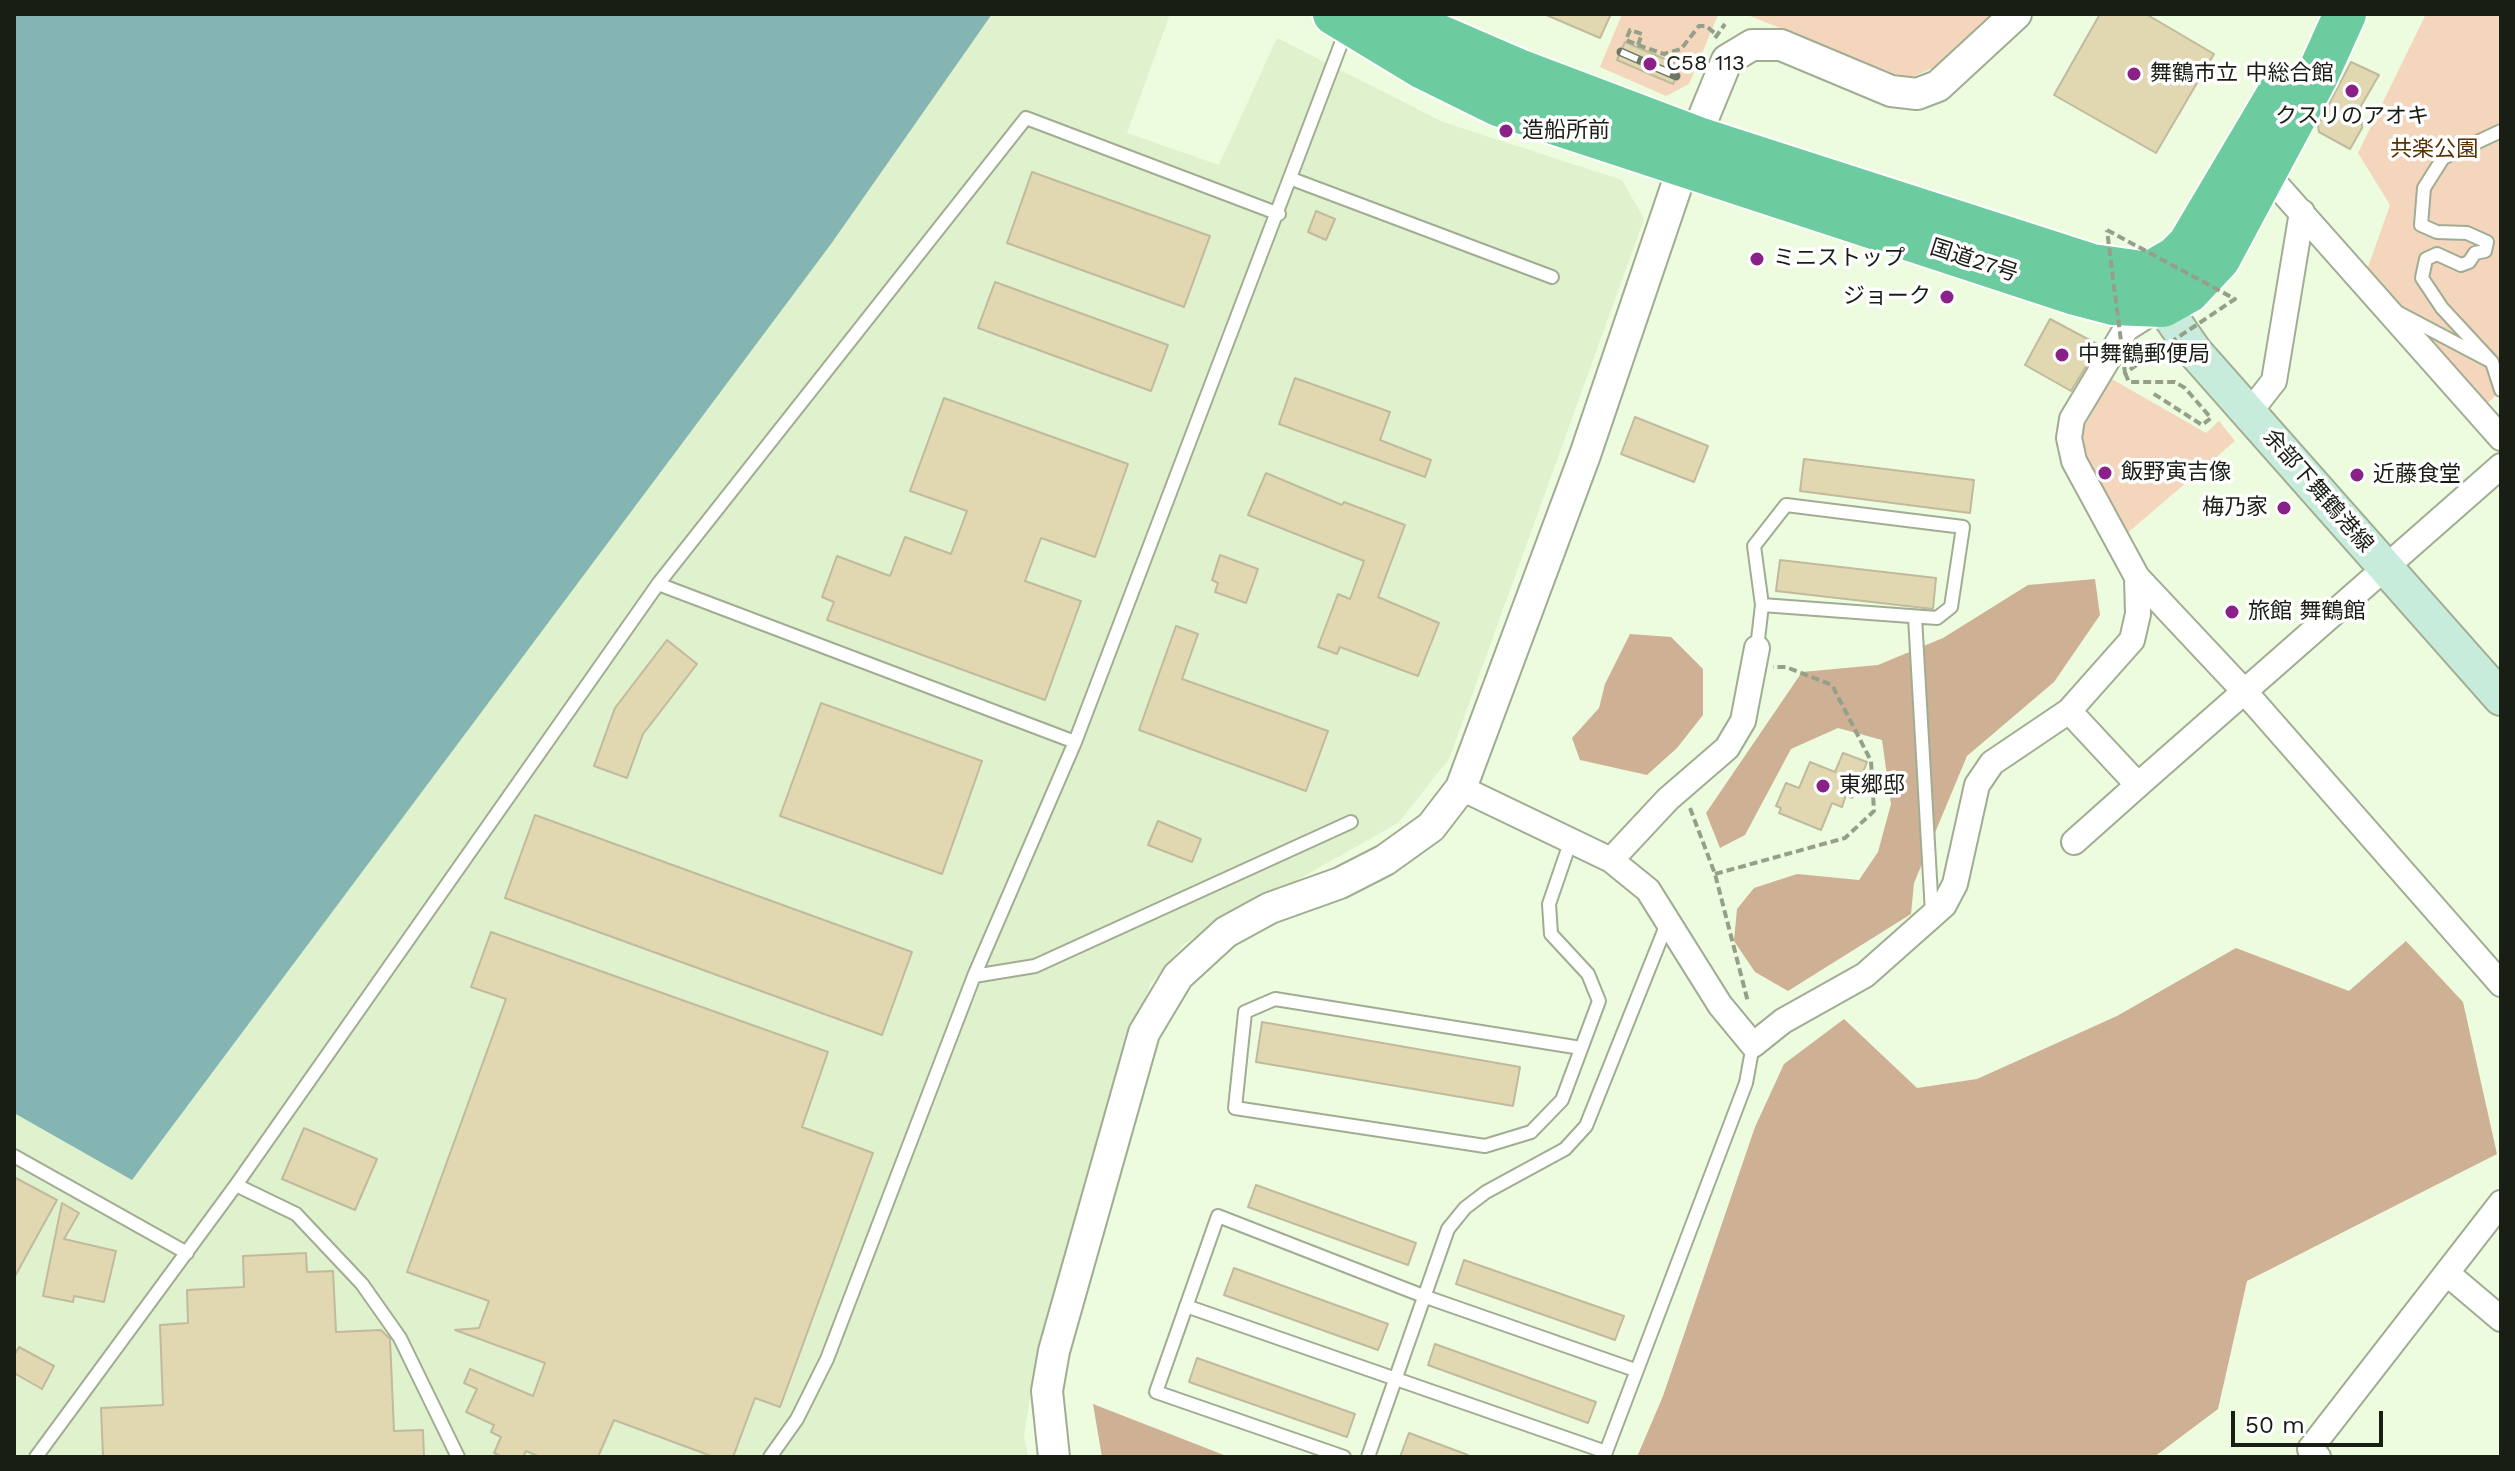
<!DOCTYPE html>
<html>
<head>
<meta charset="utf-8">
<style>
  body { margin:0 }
  #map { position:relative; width:2515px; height:1471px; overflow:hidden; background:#edfbde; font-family:"Work Sans",sans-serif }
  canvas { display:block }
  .frame { position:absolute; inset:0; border:16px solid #191e14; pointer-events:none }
  .scale { position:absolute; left:2231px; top:1411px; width:152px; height:36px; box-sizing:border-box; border:4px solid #191e14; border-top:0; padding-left:10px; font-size:24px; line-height:28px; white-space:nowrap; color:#191e14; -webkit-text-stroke:6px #fff; paint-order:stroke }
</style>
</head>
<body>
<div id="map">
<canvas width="2515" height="1471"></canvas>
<div class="frame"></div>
<div class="scale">50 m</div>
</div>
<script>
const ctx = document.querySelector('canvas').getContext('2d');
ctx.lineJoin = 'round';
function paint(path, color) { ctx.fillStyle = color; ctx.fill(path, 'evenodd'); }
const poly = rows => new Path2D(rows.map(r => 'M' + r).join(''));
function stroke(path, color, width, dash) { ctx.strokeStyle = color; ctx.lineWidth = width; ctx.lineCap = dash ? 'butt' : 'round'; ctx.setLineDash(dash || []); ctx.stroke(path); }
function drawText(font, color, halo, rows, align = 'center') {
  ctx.font = font + ' "Work Sans","Noto Sans JP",sans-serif'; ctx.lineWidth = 7; ctx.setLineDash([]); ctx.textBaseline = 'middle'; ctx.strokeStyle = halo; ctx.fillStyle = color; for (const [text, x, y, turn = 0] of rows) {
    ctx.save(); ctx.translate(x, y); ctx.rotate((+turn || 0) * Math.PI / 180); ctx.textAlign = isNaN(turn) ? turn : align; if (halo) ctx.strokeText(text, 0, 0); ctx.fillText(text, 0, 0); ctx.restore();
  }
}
paint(poly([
  [992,14,1170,14,1127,133,1219,165,1277,38,1443,122,1622,180,1644,219,1449,759,1398,823,1184,944,1151,983,1120,1062,1034,1373,1024,1435,1028,1457,14,1457,14,1113,132,1179]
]), '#e0f1cd');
paint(poly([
  [1622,14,1718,15,1689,84,1666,96,1600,67],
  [1745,14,1992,14,1937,66,1908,79],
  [2426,14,2501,14,2501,390,2485,406,2367,270,2390,205,2358,153],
  [2110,378,2206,433,2219,421,2235,441,2125,535,2077,441]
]), '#f3d6bc');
paint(poly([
  [2095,579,2100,615,2054,682,1967,756,1914,883,1911,914,1788,991,1755,972,1734,941,1737,909,1754,888,1797,874,1859,880,1878,852,1891,804,1882,740,1838,728,1791,749,1745,835,1720,848,1706,813,1802,672,1878,665,1943,638,2028,585],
  [1630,634,1671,637,1703,669,1703,715,1677,748,1647,775,1580,760,1572,738,1599,708,1605,684],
  [2406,941,2463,1002,2497,1154,2247,1281,2218,1409,2154,1457,1637,1457,1663,1396,1755,1127,1784,1064,1844,1019,1917,1088,1977,1079,2117,1016,2236,948,2349,991],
  [1093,1404,1229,1457,1102,1457]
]), '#ceb094');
paint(poly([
  [14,14,992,14,831,244,132,1180,14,1113]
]), '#84b5b2');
const building = poly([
  [1544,14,1611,14,1600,38,1544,14],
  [2100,14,2146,14,2214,54,2156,153,2054,95,2100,14],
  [1625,42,1681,66,1673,84,1617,60,1625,42],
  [2351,62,2379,75,2361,106,2362,128,2350,149,2319,132,2318,125,2351,62],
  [1032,172,1210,236,1184,307,1007,243,1032,172],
  [1316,211,1335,219,1326,240,1308,232,1316,211],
  [995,282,1168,345,1151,391,978,328,995,282],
  [2050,319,2099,345,2071,391,2025,365,2050,319],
  [1295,378,1390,412,1380,440,1431,460,1425,477,1279,424,1295,378],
  [944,398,1128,464,1095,557,1041,538,1025,581,1081,601,1045,700,827,620,834,602,822,597,837,556,890,576,905,537,951,554,967,511,910,491,944,398],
  [1635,417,1708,446,1694,482,1621,454,1635,417],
  [1804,459,1974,480,1970,513,1800,491,1804,459],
  [1266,473,1342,505,1344,502,1405,525,1378,597,1439,623,1418,676,1340,647,1337,654,1318,647,1338,594,1350,599,1364,561,1248,515,1266,473],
  [1220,555,1258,569,1246,603,1215,592,1218,583,1212,580,1220,555],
  [1780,560,1936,578,1933,609,1776,591,1780,560],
  [1176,626,1198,634,1182,679,1328,731,1306,791,1139,730,1176,626],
  [667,640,697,664,643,734,627,778,594,766,615,708,667,640],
  [821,703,982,761,942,874,780,816,821,703],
  [1843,753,1867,762,1862,775,1868,777,1862,791,1856,789,1852,798,1846,795,1842,807,1832,803,1821,830,1779,813,1781,808,1776,806,1786,783,1799,788,1810,762,1835,772,1843,753],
  [535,815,912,952,882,1035,505,898,535,815],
  [1158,821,1201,839,1192,862,1148,845,1158,821],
  [491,932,828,1052,802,1127,873,1153,780,1407,755,1398,733,1457,714,1457,614,1420,598,1457,540,1457,526,1451,523,1457,503,1457,494,1453,501,1437,491,1432,494,1425,466,1412,477,1389,464,1383,470,1369,533,1396,545,1363,455,1330,479,1328,489,1301,407,1272,506,999,471,987,491,932],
  [1262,1022,1520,1067,1513,1106,1256,1062,1262,1022],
  [304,1128,377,1159,355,1210,282,1179,304,1128],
  [14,1177,57,1200,14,1278,14,1177],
  [1256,1185,1416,1243,1408,1265,1248,1207,1256,1185],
  [62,1203,79,1213,64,1239,116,1251,104,1302,74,1296,73,1302,43,1296,62,1203],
  [306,1253,307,1272,333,1271,336,1332,381,1330,390,1339,394,1431,423,1430,424,1457,103,1457,101,1408,163,1405,160,1325,188,1323,187,1290,244,1287,243,1256,306,1253],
  [1464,1260,1624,1316,1615,1340,1456,1284,1464,1260],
  [1234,1268,1388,1324,1378,1350,1224,1295,1234,1268],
  [1435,1344,1596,1402,1588,1423,1428,1365,1435,1344],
  [19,1347,54,1366,42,1389,14,1373,14,1356,19,1347],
  [1197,1358,1355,1414,1347,1437,1189,1382,1197,1358],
  [1409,1433,1468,1455,1468,1457,1400,1457,1409,1433]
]);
paint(building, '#e1d8b1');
stroke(building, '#c1ba9d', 2);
const service = poly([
  [1292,179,1552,277],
  [2399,313,2492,362,2442,308,2422,278,2426,259,2437,254,2461,265,2469,262,2475,253,2485,251,2487,242,2467,233,2437,232,2421,225,2424,188,2443,158,2501,131],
  [2492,362,2501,390],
  [658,584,1075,742],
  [1915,617,1932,913],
  [1757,648,1762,605,1754,546,1786,505,1963,527,1951,607,1937,618,1762,605],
  [1571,840,1549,904,1551,934,1588,974,1599,1001,1562,1100,1531,1132,1485,1146,1235,1108,1245,1012,1275,999,1581,1048],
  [974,976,1035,966,1351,822],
  [14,1156,187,1253],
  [236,1185,296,1214,362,1284,400,1338,458,1457],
  [1186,1306,1606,1452],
  [36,1457,236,1185,658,584,1026,118,1279,214],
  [770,1457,797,1419,827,1359,974,976,1075,742,1347,28],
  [1344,1457,1156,1392,1218,1216,1426,1297,1635,1370],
  [1368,1457,1448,1229,1465,1208,1486,1192,1565,1149,1586,1126,1668,921],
  [1604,1457,1746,1083,1753,1045]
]);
const minor = poly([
  [2266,173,2501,438],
  [2159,308,2126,329,2072,419,2069,438,2074,461,2137,577,2244,691,2501,984],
  [2249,413,2274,381,2302,212],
  [2069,711,2138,785,2501,466],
  [1461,788,1611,860,1648,890,1720,1005,1753,1045,1783,1021,1865,975,1944,905,1955,884,1977,785,1992,763,2069,711,2132,640,2138,614,2137,577],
  [2074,842,2138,785],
  [1611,860,1668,799,1727,748,1743,721,1757,648],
  [2449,1275,2501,1319],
  [2318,1457,2310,1449,2501,1203]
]);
const tertiary = poly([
  [1054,1457,1047,1391,1054,1351,1144,1033,1178,976,1226,932,1270,908,1340,883,1385,860,1431,827,1461,788,1585,455,1683,167,1727,60,1752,45,1781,45,1891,91,1917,94,1938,86,2016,14]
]);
const secondary = poly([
  [2154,285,2163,306,2195,352,2501,698]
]);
const trunk = poly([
  [1334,14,1423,68,1498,105,2075,294,2113,304,2163,306,2188,292,2219,259,2317,76,2345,14],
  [1389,14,1521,71,1698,138,2092,265,2149,273,2175,258,2189,244,2279,92]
]);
stroke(service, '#a1ad92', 16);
stroke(minor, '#a1ad92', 28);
stroke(tertiary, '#a1ad92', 34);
stroke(secondary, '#a1ad92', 38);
stroke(trunk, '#fff', 46);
stroke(poly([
  [1715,38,1725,24],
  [1638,45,1642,34,1630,30,1626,40,1638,45,1664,54,1681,49,1699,26,1706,26,1717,35],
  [2125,373,2129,382,2175,382,2185,388,2211,418,2202,425,2151,392],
  [1690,808,1715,874,1748,1002],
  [1715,874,1845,838,1874,811,1871,761,1832,685,1786,667,1773,667]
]), '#959f8a', 4, [8, 4]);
stroke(service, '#fff', 12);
stroke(minor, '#fff', 24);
stroke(tertiary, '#fff', 30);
stroke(secondary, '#c8ecdb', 34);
stroke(trunk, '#6ccc9f', 42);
const rail = poly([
  [1621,52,1676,76]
]);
stroke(rail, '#6e7665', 9);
stroke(rail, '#fff', 6, [18]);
stroke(poly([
  [2107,230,2235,299,2125,373,2107,230]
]), '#959f8a', 4, [8, 4]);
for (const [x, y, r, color] of [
  [1650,64,8,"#892188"],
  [2134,74,8,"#892188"],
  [2352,91,8,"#892188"],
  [1506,131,8,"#892188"],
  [1757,259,8,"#892188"],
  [1947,297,8,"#892188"],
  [2062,355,8,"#892188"],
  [2105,473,8,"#892188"],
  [2357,475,8,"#892188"],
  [2284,508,8,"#892188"],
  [2232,612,8,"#892188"],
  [1823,786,8,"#892188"]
]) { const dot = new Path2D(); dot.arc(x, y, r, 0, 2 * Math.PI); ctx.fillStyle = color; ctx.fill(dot); stroke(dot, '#fff', 3); }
drawText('22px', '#191e14', '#fff', [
  ["C58 113",1666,64],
  ["舞鶴市立 中総合館",2150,74],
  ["クスリのアオキ",2352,117,"center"],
  ["造船所前",1522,131],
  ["ミニストップ",1773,259],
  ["ジョーク",1931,297,"right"],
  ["中舞鶴郵便局",2078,355],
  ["飯野寅吉像",2121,473],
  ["近藤食堂",2373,475],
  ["梅乃家",2268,508,"right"],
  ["旅館 舞鶴館",2248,612],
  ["東郷邸",1839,786]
], 'left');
drawText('22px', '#593100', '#fff', [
  ["共楽公園",2434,150]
]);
drawText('22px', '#191e14', '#fff', [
  ["国道27号",1974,261,18],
  ["余部下舞鶴港線",2318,491,49]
]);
</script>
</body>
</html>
